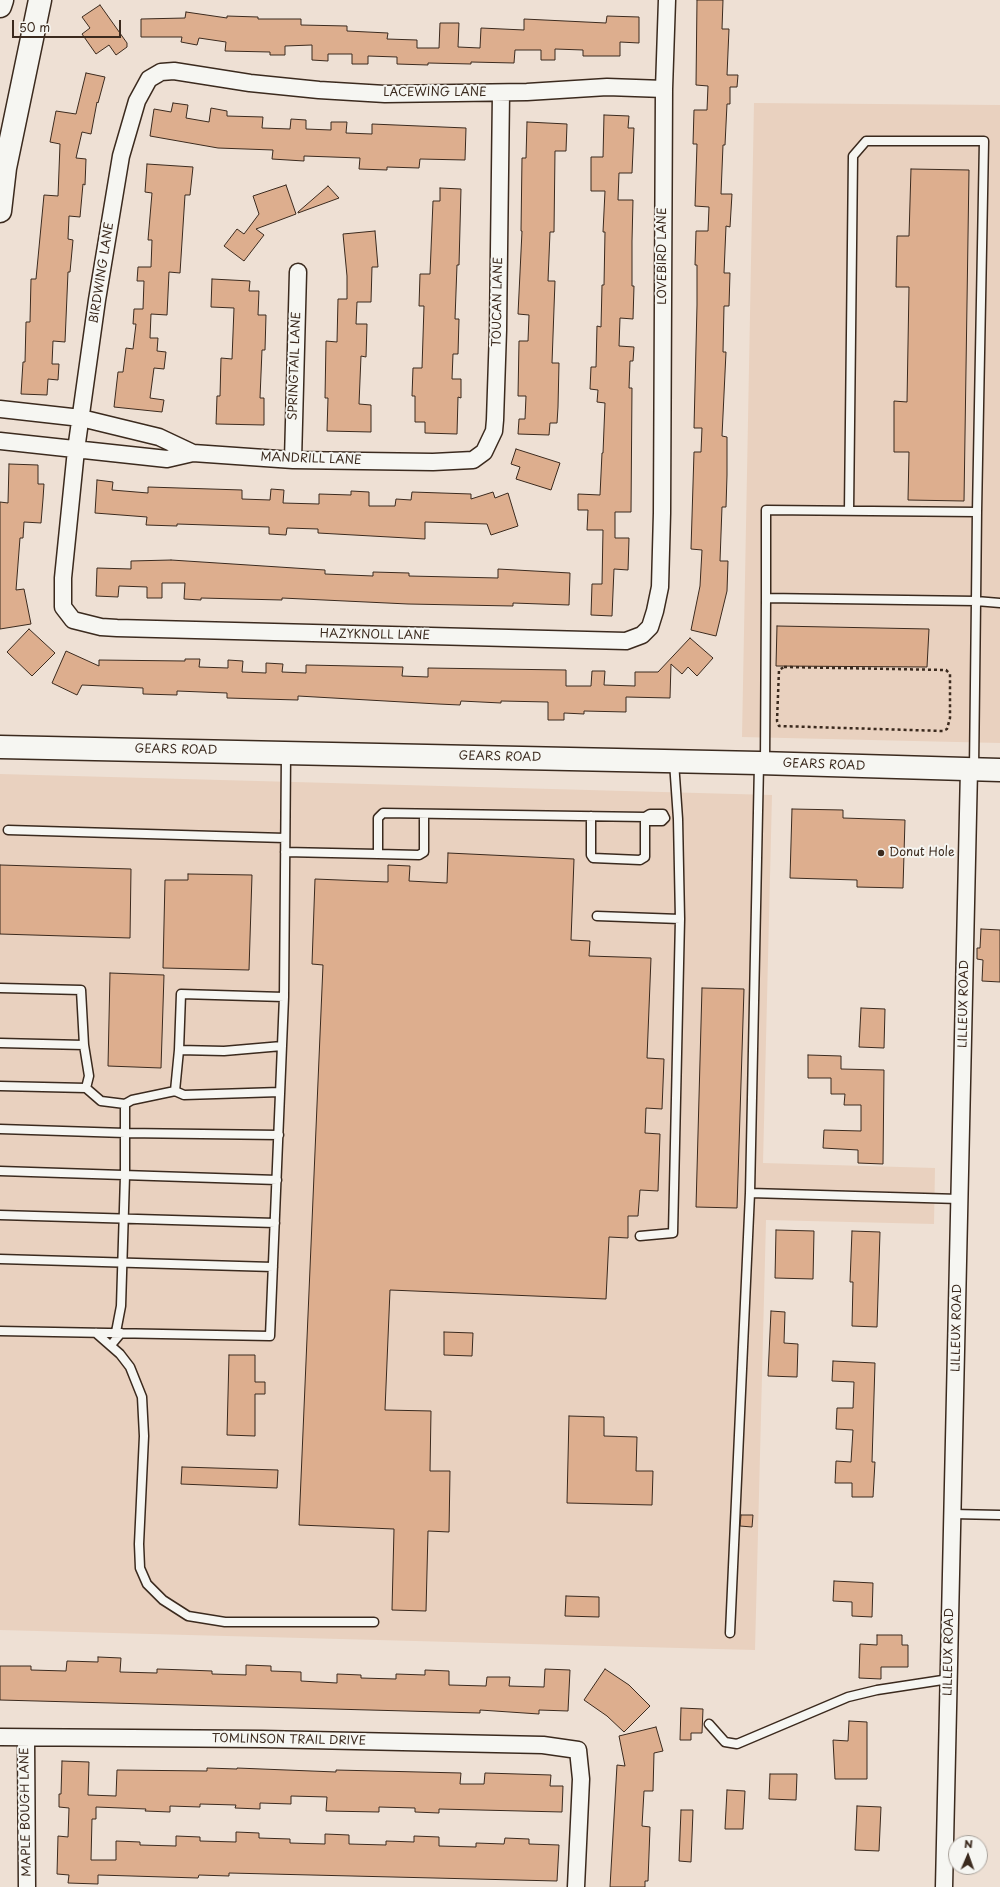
<!DOCTYPE html>
<html>
<head>
<meta charset="utf-8">
<style>
  body { margin:0 }
  #map { position:relative; width:1000px; height:1887px; overflow:hidden; background:#eee0d4; font-family:"Playpen Sans",sans-serif }
  canvas { display:block }
  .north { position:absolute; left:948px; top:1835px; width:40px; height:40px; box-sizing:border-box; background:#f6f6f2; border:1px solid #aba49d; border-radius:50%; rotate:2deg; font-size:11px; font-weight:700; line-height:16px; text-align:center; color:#3b2a1e }
  .north::after { content:''; display:block; margin:auto; width:14px; height:18px; background:#3b2a1e; clip-path:polygon(50% 0,100% 100%,50% 72%,0 100%) }
  .scale { position:absolute; left:12px; top:20px; width:109px; height:18px; box-sizing:border-box; border:2px solid #3b2a1e; border-top:0; padding-left:5px; font-size:12px; line-height:14px; white-space:nowrap; color:#3b2a1e; -webkit-text-stroke:3px #f6f6f2; paint-order:stroke }
</style>
</head>
<body>
<div id="map">
<canvas width="1000" height="1887"></canvas>
<div class="north">N</div>
<div class="scale">50 m</div>
</div>
<script>
const ctx = document.querySelector('canvas').getContext('2d');
ctx.lineJoin = 'round';
function paint(path, color) { ctx.fillStyle = color; ctx.fill(path, 'evenodd'); }
const poly = rows => new Path2D(rows.map(r => 'M' + r).join(''));
function stroke(path, color, width, dash) { ctx.strokeStyle = color; ctx.lineWidth = width; ctx.lineCap = dash ? 'butt' : 'round'; ctx.setLineDash(dash || []); ctx.stroke(path); }
function drawText(font, color, halo, rows, align = 'center') {
  ctx.font = font + ' "Playpen Sans",sans-serif'; ctx.lineWidth = 4; ctx.setLineDash([]); ctx.textBaseline = 'middle'; ctx.strokeStyle = halo; ctx.fillStyle = color; for (const [text, x, y, turn = 0] of rows) {
    ctx.save(); ctx.translate(x, y); ctx.rotate((+turn || 0) * Math.PI / 180); ctx.textAlign = isNaN(turn) ? turn : align; if (halo) ctx.strokeText(text, 0, 0); ctx.fillText(text, 0, 0); ctx.restore();
  }
}
paint(poly([
  [754,103,1000,105,1000,743,742,737],
  [0,774,772,795,763,1163,935,1168,934,1224,766,1220,755,1650,0,1630]
]), '#e9d1bf');
const building = poly([
  [697,0,723,0,722,29,729,29,727,75,738,75,737,87,730,87,730,104,727,104,725,145,723,145,721,194,732,194,730,227,726,226,724,273,730,273,729,306,724,306,723,352,726,352,722,436,727,437,727,475,726,507,722,507,720,561,728,561,727,591,716,636,691,630,700,586,702,550,691,549,694,452,701,452,702,428,694,428,697,305,697,265,695,265,696,231,708,231,709,207,695,206,697,144,693,144,694,110,707,110,708,86,696,85,697,0],
  [100,5,127,43,127,47,116,55,109,45,96,54,82,34,90,28,82,17,100,5],
  [186,12,227,18,227,16,258,17,258,19,301,19,301,25,347,26,347,31,388,33,387,39,417,40,417,48,439,48,440,23,459,23,458,47,480,48,481,28,524,30,524,19,606,23,607,16,639,17,639,43,620,42,620,56,583,56,583,50,555,49,555,60,541,60,541,50,515,50,514,63,471,62,471,64,428,63,428,65,397,64,397,57,368,56,368,64,352,64,352,54,328,54,328,61,312,60,312,45,285,46,285,55,270,55,270,52,225,51,226,42,199,38,197,45,181,42,182,37,141,37,141,19,185,18,186,12],
  [86,73,105,77,98,103,97,102,91,134,82,132,76,158,86,159,85,185,83,184,80,217,69,216,68,239,73,240,70,272,68,272,65,342,53,341,52,364,59,364,58,380,48,379,47,395,21,394,23,362,25,362,26,322,30,322,31,279,36,279,44,195,58,196,60,144,50,142,56,111,76,114,86,73],
  [173,103,188,105,186,118,209,122,211,108,227,111,227,116,263,117,262,128,290,129,291,119,306,120,306,129,331,130,331,122,347,122,346,133,372,134,372,124,466,128,465,160,420,159,419,168,387,167,387,170,359,169,360,158,304,156,304,161,272,159,273,150,218,148,150,136,154,109,171,112,173,103],
  [604,115,629,116,628,128,634,128,632,173,619,173,618,200,633,200,632,241,632,286,634,286,633,319,620,318,619,346,634,347,633,361,630,361,629,388,632,388,631,512,615,512,615,538,629,538,628,570,614,569,612,616,591,615,592,584,602,584,603,530,587,530,588,510,578,510,578,494,600,495,602,453,603,453,605,403,597,402,598,390,590,389,591,367,596,367,597,326,601,327,602,285,604,285,605,232,603,232,605,191,591,191,591,157,603,157,604,115],
  [527,122,567,124,566,151,555,151,554,232,550,232,548,281,555,281,552,363,559,363,558,407,557,423,550,423,549,435,518,434,519,419,525,419,526,396,518,396,519,341,528,341,529,315,518,314,522,231,521,231,522,158,526,158,527,122],
  [147,164,193,167,190,195,185,195,180,273,169,272,167,315,151,314,150,338,158,338,157,351,166,352,164,369,154,368,150,398,164,400,162,412,114,407,118,372,123,372,126,348,133,349,136,324,133,324,134,309,143,309,144,281,137,281,138,267,151,267,152,240,148,240,152,193,145,192,147,164],
  [911,169,969,170,964,501,908,500,909,452,894,452,894,401,907,402,909,287,896,287,897,236,909,236,911,169],
  [286,185,296,214,256,229,264,235,244,261,224,246,237,229,244,234,259,214,253,196,286,185],
  [328,186,339,198,298,213,298,212,328,186],
  [440,188,461,189,459,265,457,265,455,319,459,319,458,354,453,354,452,379,461,379,461,398,458,397,457,434,425,433,425,422,415,422,415,396,412,396,413,368,422,368,424,306,419,306,420,274,430,274,433,201,440,201,440,188],
  [375,231,378,267,372,267,371,302,357,302,356,324,367,324,366,357,361,356,359,404,371,405,371,432,327,431,328,398,325,398,326,341,337,342,338,299,347,299,347,276,343,234,375,231],
  [212,279,250,281,249,291,259,291,258,315,266,315,265,350,262,350,260,398,264,398,264,425,216,424,217,396,220,396,221,358,232,359,234,308,211,307,212,279],
  [516,449,560,463,551,490,516,479,520,467,511,464,516,449],
  [9,464,38,465,38,484,44,484,43,499,41,523,24,522,23,538,20,538,16,590,24,589,31,624,0,629,0,502,8,503,9,464],
  [97,480,113,482,112,490,148,493,148,487,242,490,242,499,270,500,271,489,284,490,283,503,319,504,319,494,351,495,351,491,369,492,369,506,395,506,396,499,411,500,412,492,471,494,471,499,493,492,495,498,508,493,518,526,491,535,487,524,425,522,425,539,318,533,318,529,287,528,286,535,269,534,269,527,177,524,177,526,146,525,147,517,95,513,97,480],
  [171,560,325,570,325,574,373,576,373,572,409,573,409,576,498,578,498,569,570,573,569,605,513,603,513,606,408,604,282,598,282,600,201,598,201,600,184,599,185,583,162,583,162,598,147,598,147,587,119,586,118,597,96,596,97,568,131,569,131,561,171,560],
  [777,626,929,629,927,667,776,666,777,626],
  [29,629,55,653,32,676,7,652,29,629],
  [690,638,713,658,697,676,688,667,682,674,671,664,670,698,626,697,626,712,584,711,584,714,564,713,564,720,548,720,548,702,501,701,501,703,461,701,460,705,438,704,298,696,298,700,227,698,227,693,177,691,177,695,143,694,143,688,82,685,77,695,52,683,66,651,99,666,99,660,185,661,185,659,200,659,199,667,228,668,228,660,243,661,242,672,266,673,266,663,283,664,282,672,306,673,306,665,403,667,402,676,428,677,428,668,566,670,566,686,591,686,592,671,605,671,604,685,635,686,635,672,658,672,690,638],
  [792,809,843,810,843,818,905,820,903,888,857,887,857,880,790,878,792,809],
  [448,853,574,859,571,940,590,941,589,956,651,958,647,1058,664,1059,662,1109,646,1108,645,1133,660,1134,658,1191,640,1190,638,1216,628,1216,628,1238,609,1237,606,1299,390,1290,385,1410,431,1411,430,1471,450,1471,449,1532,428,1531,426,1611,392,1610,394,1529,299,1525,323,965,312,964,315,879,388,882,388,865,410,866,409,881,447,883,448,853],
  [0,865,131,869,130,938,0,934,0,865],
  [188,874,252,875,249,970,163,968,165,880,188,880,188,874],
  [981,929,1000,930,1000,982,982,981,983,960,977,959,977,948,980,948,981,929],
  [110,973,164,975,161,1068,108,1066,110,973],
  [702,988,744,989,737,1208,696,1207,702,988],
  [861,1008,885,1009,884,1048,859,1047,861,1008],
  [808,1055,841,1056,841,1069,884,1070,883,1164,858,1163,858,1150,823,1148,824,1130,861,1131,861,1105,844,1105,845,1094,831,1094,831,1078,808,1078,808,1055],
  [776,1230,814,1231,813,1279,775,1278,776,1230],
  [852,1231,880,1232,877,1327,852,1326,853,1282,850,1282,852,1231],
  [771,1311,785,1312,784,1343,798,1344,797,1377,768,1376,771,1311],
  [444,1332,473,1333,472,1356,444,1355,444,1332],
  [229,1355,255,1355,255,1382,265,1382,265,1394,255,1394,255,1436,227,1435,229,1355],
  [833,1361,875,1363,872,1462,875,1462,873,1497,852,1497,852,1483,835,1483,836,1461,851,1462,853,1430,836,1429,837,1408,853,1408,854,1382,832,1381,833,1361],
  [569,1416,604,1417,604,1436,637,1437,636,1471,653,1471,652,1505,567,1503,569,1416],
  [182,1467,278,1470,277,1488,181,1484,182,1467],
  [741,1515,753,1515,752,1527,740,1526,741,1515],
  [834,1581,873,1583,872,1617,852,1616,852,1602,833,1601,834,1581],
  [566,1596,599,1597,599,1617,565,1616,566,1596],
  [877,1635,902,1635,902,1645,908,1645,908,1667,881,1667,881,1679,859,1678,860,1644,877,1645,877,1635],
  [98,1657,121,1658,120,1672,157,1673,157,1669,187,1670,212,1671,212,1674,246,1675,246,1665,271,1666,271,1671,301,1672,301,1681,337,1683,337,1674,361,1675,361,1678,396,1679,396,1674,425,1675,425,1670,449,1671,449,1685,486,1686,487,1677,510,1677,509,1686,544,1687,545,1669,570,1670,568,1711,539,1710,539,1714,480,1710,480,1713,0,1700,0,1666,31,1666,31,1670,66,1671,67,1661,98,1662,98,1657],
  [605,1669,629,1685,650,1706,624,1732,607,1716,584,1700,605,1669],
  [681,1708,703,1709,702,1733,691,1733,691,1740,680,1740,681,1708],
  [849,1721,867,1722,867,1779,835,1779,833,1740,848,1741,849,1721],
  [656,1727,663,1751,654,1753,653,1791,644,1791,642,1826,650,1827,648,1881,645,1881,645,1887,610,1887,617,1765,625,1766,619,1736,656,1727],
  [62,1761,89,1762,88,1795,116,1796,117,1770,207,1771,207,1768,237,1769,237,1768,336,1772,336,1770,461,1773,460,1784,484,1784,485,1773,551,1775,550,1786,563,1786,562,1812,439,1809,439,1813,415,1812,415,1808,379,1807,379,1812,326,1811,327,1797,291,1796,291,1804,260,1803,260,1809,235,1808,236,1805,200,1804,200,1807,170,1806,170,1812,145,1811,146,1809,96,1807,96,1819,92,1819,91,1860,116,1860,116,1841,140,1842,140,1845,176,1846,176,1836,200,1837,200,1841,236,1842,236,1832,259,1833,259,1838,290,1839,290,1843,325,1844,325,1834,349,1835,349,1844,386,1845,386,1841,414,1842,414,1836,439,1837,439,1846,476,1847,476,1843,504,1844,505,1838,529,1839,529,1844,559,1845,557,1881,229,1873,229,1876,199,1875,198,1878,98,1875,98,1884,68,1883,69,1875,57,1874,58,1836,68,1837,69,1808,59,1807,59,1794,61,1794,62,1761],
  [770,1774,797,1774,796,1800,769,1799,770,1774],
  [727,1790,745,1791,743,1829,725,1829,727,1790],
  [857,1806,881,1807,879,1851,855,1850,857,1806],
  [681,1810,693,1810,691,1862,679,1861,681,1810]
]);
paint(building, '#ddae8e');
stroke(building, '#3b2a1e', 1);
const service = poly([
  [849,511,853,156,866,141,984,141,977,512],
  [766,598,766,510,977,512,976,601,1000,603],
  [765,763,766,598,976,601,974,769],
  [591,816,591,855,593,858,640,860,645,857,645,817],
  [8,830,285,838],
  [285,852,378,854,378,818,383,813,645,817,650,814,663,814,665,818,662,821,650,821,645,817],
  [378,854,419,855,424,852,424,814],
  [597,916,680,919],
  [0,988,81,990,84,1045,89,1076,86,1088],
  [0,1043,84,1045],
  [179,1050,224,1051,282,1046],
  [0,1086,86,1088,101,1101,125,1104,132,1100,175,1091,184,1095,280,1092],
  [175,1091,179,1050,181,994,284,997],
  [0,1129,125,1133,279,1135],
  [0,1171,277,1180],
  [750,1193,759,764],
  [0,1215,275,1223],
  [640,1236,673,1233,680,919,678,819,674,762],
  [0,1259,273,1267],
  [0,1331,270,1336,284,997,286,754],
  [96,1333,120,1354,130,1367,142,1397,144,1436,139,1544,140,1568,147,1584,163,1600,188,1616,225,1622,374,1622],
  [111,1345,121,1333,116,1332,121,1306,125,1176,125,1104],
  [952,1514,1000,1515],
  [730,1633,750,1193,959,1199],
  [709,1724,725,1742,737,1744,848,1697,877,1690,949,1679]
]);
const minor = poly([
  [664,89,607,87,527,92,385,94,319,90,250,83,174,71,161,72,149,79,137,101,121,156,97,300,76,450,63,578,63,607,73,620,101,627,117,628,626,641,642,635,650,627,655,611,660,587,662,513,664,89,667,0],
  [0,409,81,418,159,437,193,453],
  [0,441,167,459,193,453,293,460,433,462,473,460,484,452,494,431,495,420,498,330,501,93],
  [293,460,298,272],
  [0,1737,262,1739,543,1745,578,1750,581,1779,576,1887],
  [26,1738,27,1887],
  [944,1887,969,769]
]);
const secondary = poly([
  [0,6,2,0],
  [0,211,5,168,40,0],
  [0,747,759,763,1000,770]
]);
stroke(service, '#3b2a1e', 11);
stroke(minor, '#3b2a1e', 19);
stroke(secondary, '#3b2a1e', 25);
stroke(poly([
  [784,667,946,670,950,674,950,718,947,729,943,731,779,726,777,721,779,670,784,667]
]), '#3b2a1e', 2.5, [3, 3]);
stroke(service, '#f6f6f2', 8);
stroke(minor, '#f6f6f2', 16);
stroke(secondary, '#f6f6f2', 22);
for (const [x, y, r, color] of [
  [881,853,4,"#3b2a1e"]
]) { const dot = new Path2D(); dot.arc(x, y, r, 0, 2 * Math.PI); ctx.fillStyle = color; ctx.fill(dot); stroke(dot, '#f6f6f2', 1.5); }
drawText('12px', '#3b2a1e', '#f6f6f2', [
  ["LACEWING LANE",435,93],
  ["LOVEBIRD LANE",663,256,-90],
  ["BIRDWING LANE",102,273,-81],
  ["TOUCAN LANE",498,302,-89],
  ["SPRINGTAIL LANE",295,366,-88],
  ["MANDRILL LANE",311,459,2],
  ["HAZYKNOLL LANE",375,635,1],
  ["GEARS ROAD",176,750,1],
  ["GEARS ROAD",500,757,1],
  ["GEARS ROAD",824,765,2],
  ["LILLEUX ROAD",964,1004,-89],
  ["LILLEUX ROAD",957,1328,-89],
  ["LILLEUX ROAD",949,1652,-89],
  ["TOMLINSON TRAIL DRIVE",289,1740,1],
  ["MAPLE BOUGH LANE",26,1812,-91]
]);
drawText('12px', '#3b2a1e', '#f6f6f2', [
  ["Donut Hole",889,853]
], 'left');
</script>
</body>
</html>
